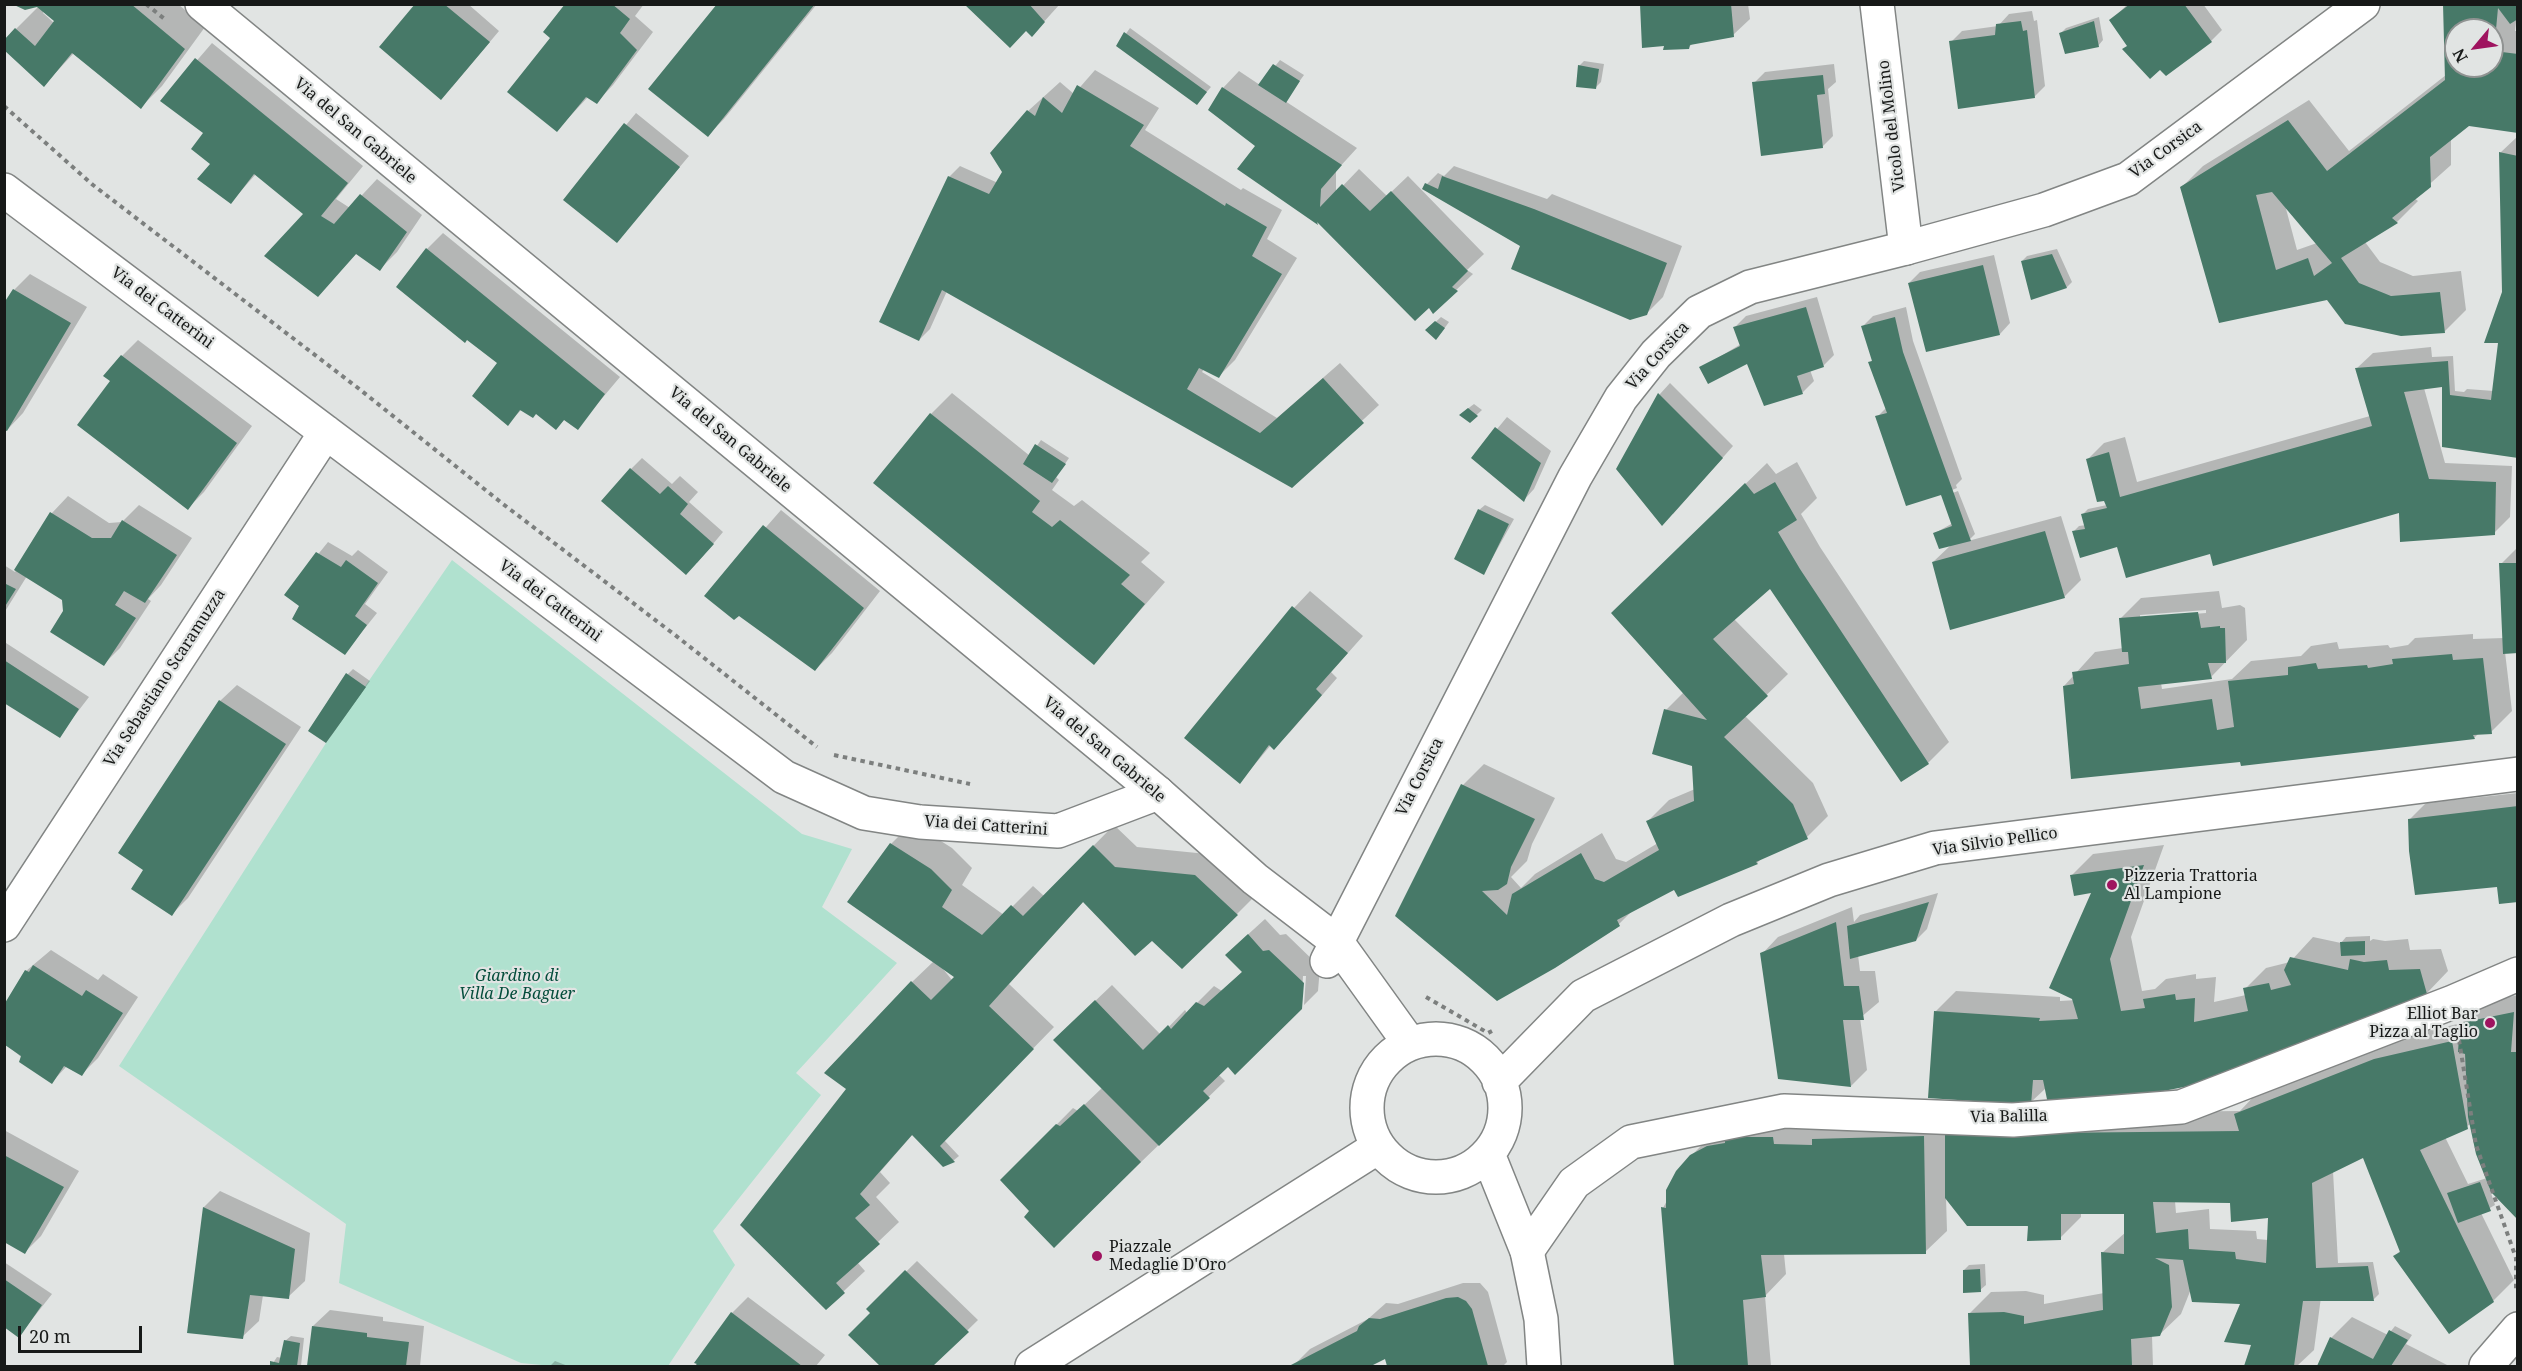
<!DOCTYPE html>
<html>
<head>
<meta charset="utf-8">
<style>
  body { margin:0 }
  #map { position:relative; width:2522px; height:1371px; overflow:hidden; background:#e1e4e3; font-family:"Noto Serif",serif }
  canvas { display:block }
  .frame { position:absolute; inset:0; border:6px solid #171918; pointer-events:none }
  .north { position:absolute; left:2444px; top:18px; width:60px; height:60px; box-sizing:border-box; background:#e1e4e3; border:2px solid #909392; border-radius:50%; rotate:241deg; font-size:16px; font-weight:700; line-height:24px; text-align:center; color:#171918 }
  .north::after { content:''; display:block; margin:auto; width:21px; height:27px; background:#9f135f; clip-path:polygon(50% 0,100% 100%,50% 72%,0 100%) }
  .scale { position:absolute; left:18px; top:1326px; width:124px; height:27px; box-sizing:border-box; border:3px solid #171918; border-top:0; padding-left:8px; font-size:18px; line-height:21px; white-space:nowrap; color:#171918; -webkit-text-stroke:4px #e1e4e3; paint-order:stroke }
</style>
</head>
<body>
<div id="map">
<canvas width="2522" height="1371"></canvas>
<div class="frame"></div>
<div class="north">N</div>
<div class="scale">20 m</div>
</div>
<script>
const ctx = document.querySelector('canvas').getContext('2d');
ctx.lineJoin = 'round';
function paint(path, color) { ctx.fillStyle = color; ctx.fill(path, 'evenodd'); }
const poly = rows => new Path2D(rows.map(r => 'M' + r).join(''));
function stroke(path, color, width, dash) { ctx.strokeStyle = color; ctx.lineWidth = width; ctx.lineCap = dash ? 'butt' : 'round'; ctx.setLineDash(dash || []); ctx.stroke(path); }
function drawText(font, color, halo, rows, align = 'center') {
  ctx.font = font + ' "Noto Serif",serif'; ctx.lineWidth = 4.5; ctx.setLineDash([]); ctx.textBaseline = 'middle'; ctx.strokeStyle = halo; ctx.fillStyle = color; for (const [text, x, y, turn = 0] of rows) {
    ctx.save(); ctx.translate(x, y); ctx.rotate((+turn || 0) * Math.PI / 180); ctx.textAlign = isNaN(turn) ? turn : align; if (halo) ctx.strokeText(text, 0, 0); ctx.fillText(text, 0, 0); ctx.restore();
  }
}
paint(poly([
  [452,560,802,834,852,849,822,907,897,963,796,1073,821,1095,713,1231,735,1265,668,1366,552,1366,521,1363,339,1283,346,1224,119,1066,326,743]
]), '#b0e1cf');
paint(poly([
  [41,4,178,4,205,27,162,86,141,107,74,53,44,85,16,29],
  [44,11,56,20,54,23,43,13],
  [417,4,468,4,499,31,452,87],
  [567,4,644,4,635,16,653,32,613,85,597,102,588,97,557,130,552,37],
  [719,4,817,4,724,119,708,135],
  [966,4,1060,4,1032,35,1026,30],
  [1641,4,1748,4,1750,19,1733,35,1693,43,1688,48,1666,44],
  [2128,4,2203,4,2222,30,2211,41,2129,45,2111,20],
  [2445,4,2518,4,2515,31,2518,31,2518,132,2469,125,2451,139,2451,165,2414,198,2418,201,2397,222,2365,242,2380,262,2413,276,2461,271,2466,310,2445,331,2327,299,2220,321,2181,188,2203,166,2309,100,2349,151,2446,75],
  [2456,30,2492,30,2492,66,2456,66],
  [2285,205,2317,243,2297,250],
  [2032,11,2034,21,2037,20,2045,86,2034,97,1951,42,1962,31,1998,26,2009,14],
  [2099,17,2103,40,2098,46,2061,33,2066,28],
  [1130,28,1211,87,1197,103,1118,45],
  [212,43,363,166,336,199,350,208,377,179,422,215,397,252,380,269,357,253,318,295,305,214,256,174,231,202,213,164,205,133,162,101],
  [1280,60,1304,75,1285,101,1357,148,1336,171,1336,193,1359,169,1387,196,1408,176,1484,254,1467,270,1473,274,1433,312,1429,305,1319,222,1318,223,1239,169,1257,146,1210,110,1223,88,1239,71,1260,85],
  [1584,61,1604,64,1601,82,1596,87,1579,66],
  [1834,64,1836,82,1828,89,1833,136,1822,147,1754,83,1765,72],
  [1095,70,1159,108,1145,130,1241,190,1243,188,1282,210,1267,239,1297,258,1235,360,1219,376,1204,369,1202,372,1277,418,1340,363,1379,405,1292,486,947,291,930,329,919,340,949,177,960,166,998,183,1028,111,1060,82,1074,94],
  [636,113,689,156,617,241,565,199],
  [2518,136,2518,456,2444,446,2443,385,2424,388,2445,463,2512,466,2510,517,2494,533,2401,511,2211,552,2118,546,2074,531,2079,526,2086,525,2083,514,2088,509,2107,505,2088,459,2104,443,2125,437,2137,482,2370,416,2356,369,2373,353,2431,347,2432,357,2453,356,2455,391,2464,392,2467,389,2494,391,2504,293,2500,153],
  [1454,166,1547,199,1552,194,1682,246,1663,297,1646,314,1522,245,1427,184,1438,173,1444,176],
  [443,233,620,377,577,428,565,419,556,428,537,412,522,409,508,424,499,363,427,249],
  [2057,249,2072,282,2067,287,2032,298,2022,261,2027,256],
  [1994,255,2010,323,2000,334,1909,283,1920,272],
  [30,274,87,307,23,413,7,430,14,290],
  [1817,297,1834,355,1823,366,1810,370,1814,381,1803,392,1765,404,1748,361,1701,368,1741,344,1735,327,1746,316],
  [1906,307,1913,341,1962,479,1956,485,1957,488,1947,492,1947,495,1958,491,1975,534,1968,541,2061,516,2081,580,2064,597,1933,562,1951,545,1935,533,1953,523,1942,496,1877,417,1887,407,1870,363,1873,359,1862,327,1873,316],
  [1441,317,1449,322,1441,333,1427,330],
  [138,340,252,426,204,492,188,508,112,381,122,356],
  [1670,383,1733,446,1673,514,1618,468,1660,394],
  [952,393,1030,456,1041,440,1069,458,1056,477,1059,480,1052,490,1074,506,1082,500,1150,553,1141,562,1165,582,1094,663,931,414],
  [1474,404,1482,410,1470,421,1466,410],
  [1507,417,1551,451,1534,489,1524,500,1473,458],
  [642,458,672,484,680,476,698,492,689,502,723,532,697,563,631,469],
  [1797,462,1817,498,1801,514,1820,547,1949,742,1928,763,1902,780,1771,587,1734,619,1788,674,1745,716,1813,783,1828,816,1807,837,1763,857,1757,863,1675,888,1633,910,1619,924,1554,967,1397,915,1463,785,1484,764,1555,798,1532,844,1527,861,1511,877,1521,888,1535,874,1602,833,1616,859,1626,862,1658,843,1648,821,1669,800,1695,789,1694,765,1666,710,1684,692,1613,613,1767,463,1776,474],
  [68,496,109,523,122,522,139,505,192,538,161,585,148,599,151,601,120,648,104,664,65,611,63,599,27,576,4,613,4,565,15,572,52,513],
  [1485,505,1514,519,1484,573,1479,510],
  [781,510,880,591,832,653,815,670,739,614,706,596],
  [328,542,352,556,358,550,388,572,365,604,377,613,345,653,301,605,286,594],
  [2518,547,2518,652,2505,652,2512,711,2491,732,2479,733,2474,738,2241,761,2064,686,2095,652,2123,648,2120,619,2141,598,2219,591,2222,608,2240,605,2245,608,2247,640,2211,677,2161,683,2162,689,2232,679,2251,661,2301,656,2311,646,2337,642,2339,649,2388,645,2390,648,2408,645,2415,638,2473,634,2473,639,2504,638,2501,564],
  [2206,610,2206,613,2140,618,2140,615],
  [1310,591,1363,636,1331,672,1337,678,1290,732,1274,748,1271,745,1240,782,1294,608],
  [6,643,89,697,59,736,4,701],
  [353,669,370,681,331,736,348,674],
  [237,685,301,727,188,898,172,914,220,701],
  [2518,793,2518,901,2410,819,2426,803],
  [912,823,952,848,972,868,962,885,1004,915,1033,886,1044,896,1114,825,1137,847,1217,855,1258,893,1237,914,1152,939,1084,901,1009,984,1054,1027,944,1140,959,1156,954,1160,944,1165,913,1134,880,1172,890,1183,876,1197,899,1222,857,1262,865,1271,826,1308,848,1089,912,982,934,961,891,844],
  [939,964,956,976,952,980],
  [2164,845,2131,937,2142,991,2155,989,2166,979,2196,974,2196,979,2216,977,2214,1002,2246,995,2245,989,2266,968,2290,962,2313,937,2341,943,2346,937,2370,936,2370,941,2373,939,2385,941,2408,939,2410,950,2441,949,2448,971,2427,993,2046,1088,2030,1103,1935,1012,1956,991,2060,997,2060,1001,2077,1000,2094,891,2072,875,2093,854],
  [1938,893,1927,929,1916,940,1858,955,1860,971,1875,971,1879,1002,1860,1018,1867,1070,1851,1086,1762,954,1778,937,1852,907,1854,922,1860,915],
  [1265,919,1280,935,1286,934,1320,967,1318,991,1304,1005,1306,976,1303,976,1301,1009,1218,1074,1225,1081,1054,1246,1031,1211,1002,1180,1073,1108,1078,1111,1103,1087,1071,1024,1112,985,1161,1035,1185,1010,1187,1013,1214,986,1222,991,1243,971,1243,939],
  [51,950,98,980,103,974,138,997,98,1058,82,1074,67,1066,52,1082,4,1043,4,1006,26,971],
  [2518,995,2518,1218,2489,1187,2495,1205,2481,1213,2514,1280,2493,1301,2395,1256,2401,1250,2363,1156,2333,1171,2338,1263,2373,1262,2379,1294,2374,1299,2321,1297,2314,1350,2297,1366,2245,1366,2253,1344,2242,1303,2191,1289,2181,1314,2159,1335,2152,1336,2153,1366,1971,1366,1970,1313,1991,1292,2026,1291,2044,1295,2044,1304,2104,1293,2102,1253,2126,1232,2125,1212,2081,1212,2081,1217,2060,1238,1946,1197,1947,1231,1925,1252,1784,1254,1786,1274,1765,1296,1771,1366,1675,1366,1663,1208,1691,1156,1712,1135,1730,1125,1945,1116,1945,1137,1968,1114,2240,1111,2257,1093,2396,1038,2462,1023,2483,1003],
  [2471,1124,2487,1178,2468,1184,2445,1137],
  [2175,1201,2231,1202,2269,1216,2268,1240,2257,1239,2256,1231,2210,1229,2209,1209,2176,1213],
  [4,1130,79,1171,41,1236,25,1252,4,1241],
  [220,1191,310,1233,305,1281,288,1297,263,1295,259,1321,242,1337,189,1332,204,1207],
  [917,1261,978,1320,931,1366,882,1366,850,1335,872,1313,868,1309],
  [4,1262,52,1294,19,1336,4,1325],
  [1985,1264,1986,1285,1980,1290,1964,1270,1969,1265],
  [1463,1283,1480,1283,1488,1292,1507,1362,1503,1366,1389,1366,1386,1357,1367,1366,1293,1366,1310,1349,1368,1319,1386,1303,1398,1304],
  [748,1297,825,1355,816,1366,695,1366,732,1313],
  [330,1310,383,1317,383,1321,424,1326,420,1366,309,1366,313,1326],
  [2352,1317,2388,1335,2395,1326,2412,1335,2406,1344,2449,1366,2319,1366,2331,1338],
  [291,1336,304,1338,301,1366,271,1366,277,1357,282,1358,285,1341],
  [555,1361,568,1366,550,1366]
]), '#0003');
paint(poly([
  [12,4,131,4,185,49,141,109,72,53,44,87,4,50,4,40,15,28,35,46,54,21,37,7,25,10],
  [415,4,444,4,490,42,441,100,379,47],
  [565,4,612,4,630,19,620,33,637,50,597,104,586,97,557,132,507,92,550,38,543,32],
  [717,4,815,4,708,137,648,89],
  [964,4,1029,4,1045,22,1032,37,1026,31,1010,48],
  [1640,4,1731,4,1734,37,1690,45,1689,49,1663,50,1664,46,1642,48],
  [2130,4,2184,4,2212,42,2166,76,2160,70,2150,79,2122,49,2127,46,2109,20],
  [2443,4,2518,4,2518,19,2510,24,2498,8,2494,51,2518,54,2518,133,2469,126,2430,157,2431,187,2392,218,2398,223,2341,258,2359,283,2391,296,2440,292,2445,333,2401,336,2345,324,2327,300,2219,323,2180,187,2288,120,2327,171,2445,80],
  [2456,30,2492,30,2492,66,2456,66],
  [2272,192,2332,263,2314,276,2308,258,2276,270,2256,195],
  [2021,21,2023,31,2027,30,2035,98,1958,109,1949,41,1995,35,1996,24],
  [2094,21,2099,47,2065,54,2059,33],
  [1124,32,1207,92,1197,105,1116,46],
  [195,58,348,183,321,216,334,224,360,194,407,232,380,271,356,254,318,297,264,256,303,214,254,174,231,204,197,179,210,164,191,149,203,133,160,101],
  [1273,64,1300,81,1286,103,1258,85],
  [1578,65,1599,69,1596,89,1576,87],
  [1823,75,1825,94,1817,95,1823,148,1761,156,1752,82],
  [1077,85,1144,125,1130,146,1225,206,1226,203,1267,227,1252,256,1282,274,1219,378,1199,368,1187,389,1260,433,1323,378,1364,423,1292,488,942,290,919,341,879,322,948,176,989,194,1002,172,990,153,1027,110,1035,116,1043,97,1062,113],
  [1222,87,1342,165,1321,189,1320,207,1342,184,1370,211,1391,191,1468,271,1452,287,1458,291,1433,314,1429,308,1415,321,1317,222,1318,225,1237,169,1255,146,1208,110],
  [624,123,680,167,617,243,563,200],
  [2499,152,2518,156,2518,458,2442,447,2442,387,2404,392,2429,479,2496,482,2495,535,2400,542,2399,513,2213,566,2210,554,2126,578,2117,547,2080,558,2072,531,2085,529,2081,514,2107,508,2104,501,2097,502,2086,459,2109,452,2120,497,2372,426,2355,368,2448,361,2450,395,2491,400,2498,343,2484,343,2502,292],
  [1442,176,1534,209,1667,263,1647,315,1630,320,1511,269,1520,246,1422,189,1425,183,1438,189],
  [426,248,605,394,578,430,564,420,556,430,536,414,533,418,520,410,508,426,472,396,497,363,467,340,465,343,396,287],
  [2052,254,2067,288,2031,300,2021,261],
  [1983,265,2000,335,1926,352,1908,283],
  [13,289,71,323,7,431,4,430,4,303],
  [1806,307,1824,367,1797,376,1803,394,1764,406,1747,364,1708,384,1699,367,1740,346,1733,327],
  [1895,317,1903,352,1971,541,1939,549,1933,533,1952,526,1941,495,1906,506,1875,416,1887,413,1868,362,1872,361,1861,326],
  [1435,321,1445,328,1436,340,1425,330],
  [121,355,237,443,188,510,77,425,110,381,103,376],
  [1658,393,1723,458,1662,526,1616,469],
  [1468,408,1478,416,1470,423,1459,415],
  [930,413,1040,501,1032,512,1052,527,1060,520,1130,575,1121,584,1145,604,1094,665,873,483],
  [1495,427,1541,463,1524,502,1471,458],
  [1035,444,1066,464,1052,483,1023,464],
  [630,468,660,494,668,486,688,504,680,514,714,544,686,575,601,501],
  [1775,482,1797,520,1778,532,1800,569,1929,764,1901,782,1770,589,1713,639,1768,696,1724,737,1793,804,1808,839,1756,862,1758,864,1678,897,1674,890,1617,920,1620,926,1555,968,1497,1001,1395,916,1461,784,1535,819,1511,867,1507,884,1498,890,1482,891,1507,915,1512,894,1581,853,1595,879,1604,882,1659,850,1646,821,1694,801,1692,766,1652,754,1664,709,1707,720,1611,613,1745,483,1754,494],
  [1478,509,1509,524,1484,575,1454,559],
  [50,512,92,538,111,538,122,520,177,555,145,603,124,591,115,605,136,618,104,666,50,632,63,611,62,600,14,570],
  [763,525,864,608,815,671,739,616,734,620,704,596],
  [2045,531,2065,598,1950,630,1932,562],
  [316,552,341,567,346,560,378,583,355,616,367,625,345,655,292,619,299,606,284,595],
  [2499,563,2518,563,2518,653,2503,654],
  [4,583,16,589,4,608],
  [1292,606,1348,653,1316,689,1322,695,1274,750,1269,745,1240,784,1184,738],
  [2198,612,2201,628,2220,626,2220,628,2225,628,2226,663,2208,663,2212,679,2138,687,2141,709,2212,699,2217,730,2234,727,2228,681,2288,675,2288,667,2316,663,2318,669,2367,665,2368,668,2393,664,2392,659,2452,654,2453,660,2483,658,2492,734,2473,735,2475,739,2241,766,2240,762,2071,779,2063,686,2074,684,2072,672,2129,664,2128,652,2122,652,2119,618],
  [4,660,79,709,60,738,4,703],
  [346,673,366,687,326,743,308,731],
  [219,700,286,744,172,916,131,889,143,870,118,853],
  [2518,806,2518,902,2499,904,2497,887,2415,895,2409,851,2408,819],
  [890,843,931,869,952,890,942,907,982,935,1011,905,1023,916,1093,845,1115,867,1195,875,1238,915,1182,969,1152,941,1135,956,1083,902,989,1006,1034,1049,940,1146,955,1162,943,1167,912,1135,860,1194,870,1205,855,1218,880,1244,836,1283,845,1293,826,1310,740,1225,846,1089,824,1073,911,981,931,1000,954,977,847,902],
  [2144,865,2110,959,2121,1011,2145,1008,2143,999,2175,994,2176,1000,2195,998,2194,1022,2248,1011,2243,988,2269,983,2271,990,2291,985,2284,970,2290,957,2348,970,2350,959,2364,962,2387,960,2389,970,2420,969,2427,994,2362,1029,2204,1083,2093,1105,2049,1109,2043,1080,2033,1080,2031,1105,1928,1098,1934,1011,2040,1018,2039,1021,2078,1019,2072,999,2049,988,2091,893,2074,896,2070,875],
  [1929,902,1916,941,1850,959,1847,926],
  [1836,922,1844,986,1859,986,1864,1020,1843,1020,1851,1087,1778,1079,1760,953],
  [1248,934,1263,951,1269,950,1304,983,1302,1009,1235,1075,1228,1067,1203,1091,1210,1098,1159,1146,1053,1040,1095,1000,1143,1050,1168,1025,1171,1029,1196,1002,1204,1006,1242,972,1225,955],
  [2365,941,2365,955,2341,956,2340,942],
  [33,965,82,996,86,990,123,1013,82,1076,64,1066,52,1084,19,1062,21,1056,5,1045,5,1003,25,970,29,972],
  [2514,1012,2511,1052,2518,1052,2518,1220,2491,1192,2476,1154,2468,1117,2465,1054,2458,1052,2460,1023],
  [2452,1041,2468,1129,2420,1150,2494,1302,2449,1334,2393,1256,2400,1252,2363,1158,2312,1183,2316,1268,2368,1266,2374,1301,2303,1301,2294,1366,2244,1366,2251,1345,2224,1342,2240,1304,2192,1302,2183,1260,2155,1258,2169,1265,2172,1307,2160,1336,2131,1339,2132,1366,1970,1366,1968,1313,2004,1312,2024,1316,2024,1324,2103,1310,2101,1252,2124,1254,2124,1214,2061,1214,2061,1240,2027,1241,2028,1226,1967,1226,1945,1198,1945,1134,2239,1131,2234,1114,2374,1059],
  [2153,1202,2230,1203,2231,1222,2268,1218,2266,1263,2236,1259,2235,1252,2189,1249,2188,1229,2156,1233],
  [1084,1104,1141,1162,1054,1248,1024,1217,1029,1211,1000,1180,1056,1124,1060,1126],
  [1924,1136,1926,1254,1761,1255,1766,1297,1743,1300,1748,1366,1674,1366,1661,1207,1666,1208,1666,1190,1676,1171,1690,1155,1707,1146,1725,1143,1725,1137,1773,1137,1774,1144,1812,1145,1812,1139],
  [4,1155,64,1187,25,1254,4,1242],
  [2480,1182,2491,1211,2458,1223,2447,1193],
  [203,1207,295,1249,289,1299,250,1295,243,1339,187,1333],
  [1980,1269,1981,1292,1963,1293,1963,1270],
  [905,1270,969,1332,933,1366,880,1366,848,1335,870,1313,866,1309],
  [4,1279,42,1305,19,1338,4,1327],
  [1458,1297,1466,1301,1472,1309,1488,1366,1387,1366,1385,1359,1371,1366,1289,1366,1357,1331,1359,1326,1369,1318,1380,1319,1446,1298],
  [731,1312,802,1366,695,1366,697,1364,694,1363],
  [312,1326,367,1333,367,1337,409,1342,406,1366,307,1366],
  [2389,1330,2408,1340,2391,1366,2317,1366,2330,1337,2373,1359],
  [284,1340,300,1343,297,1366,270,1366,270,1361,279,1363]
]), '#477968');
const minor = poly([
  [1877,4,1906,248],
  [4,190,784,777,864,813,920,822,1058,831,1158,793],
  [4,925,326,432],
  [1527,1251,1574,1183,1631,1142,1784,1111,2013,1120,2181,1107,2453,1002,2518,974],
  [2486,1366,2518,1329]
]);
const major = poly([
  [202,4,1158,793,1255,879,1336,941,1410,1044],
  [1327,961,1575,477,1621,398,1656,354,1699,312,1750,287,1906,248,2044,210,2128,179,2363,4],
  '1367 1108a69 69 0 1 1 138 0a69 69 0 1 1-138 0Z',
  [1499,1082,1583,996,1731,920,1829,880,1935,848,2518,774],
  [1488,1154,1527,1251,1541,1319,1544,1366],
  [1032,1366,1378,1147]
]);
stroke(minor, '#828584', 36);
stroke(major, '#828584', 36);
stroke(poly([
  [146,4,167,21],
  [4,106,93,185,358,388,503,504,675,635,817,747],
  [834,755,970,784],
  [1426,997,1488,1033,1492,1031],
  [2459,1040,2476,1145,2516,1258,2516,1291]
]), '#7c7f7e', 4, [4.5, 4.5]);
stroke(minor, '#fff', 33);
stroke(major, '#fff', 33);
for (const [x, y, r, color] of [
  [2112,885,6,"#9f135f"],
  [2490,1023,6,"#9f135f"],
  [1097,1256,6,"#9f135f"]
]) { const dot = new Path2D(); dot.arc(x, y, r, 0, 2 * Math.PI); ctx.fillStyle = color; ctx.fill(dot); stroke(dot, '#e1e4e3', 2); }
drawText('16px', '#171918', '#e1e4e3', [
  ["Vicolo del Molino",1892,126,-97],
  ["Via del San Gabriele",355,131,40],
  ["Via Corsica",2166,150,-36],
  ["Via dei Catterini",162,308,37],
  ["Via Corsica",1658,356,-48],
  ["Via del San Gabriele",730,440,40],
  ["Via dei Catterini",550,601,37],
  ["Via Sebastiano Scaramuzza",165,678,-57],
  ["Via del San Gabriele",1104,750,40],
  ["Via Corsica",1420,777,-63],
  ["Via dei Catterini",986,826,4],
  ["Via Silvio Pellico",1995,842,-8],
  ["Via Balilla",2009,1117,-1]
]);
drawText('16px', '#171918', '#e1e4e3', [
  ["Pizzeria Trattoria",2124,876],
  ["Al Lampione",2124,894],
  ["Elliot Bar",2478,1014,"right"],
  ["Pizza al Taglio",2478,1032,"right"],
  ["Piazzale",1109,1247],
  ["Medaglie D'Oro",1109,1265]
], 'left');
drawText('italic 16px', '#054e3c', '#e1e4e3', [
  ["Giardino di",517,976],
  ["Villa De Baguer",517,994]
]);
</script>
</body>
</html>
